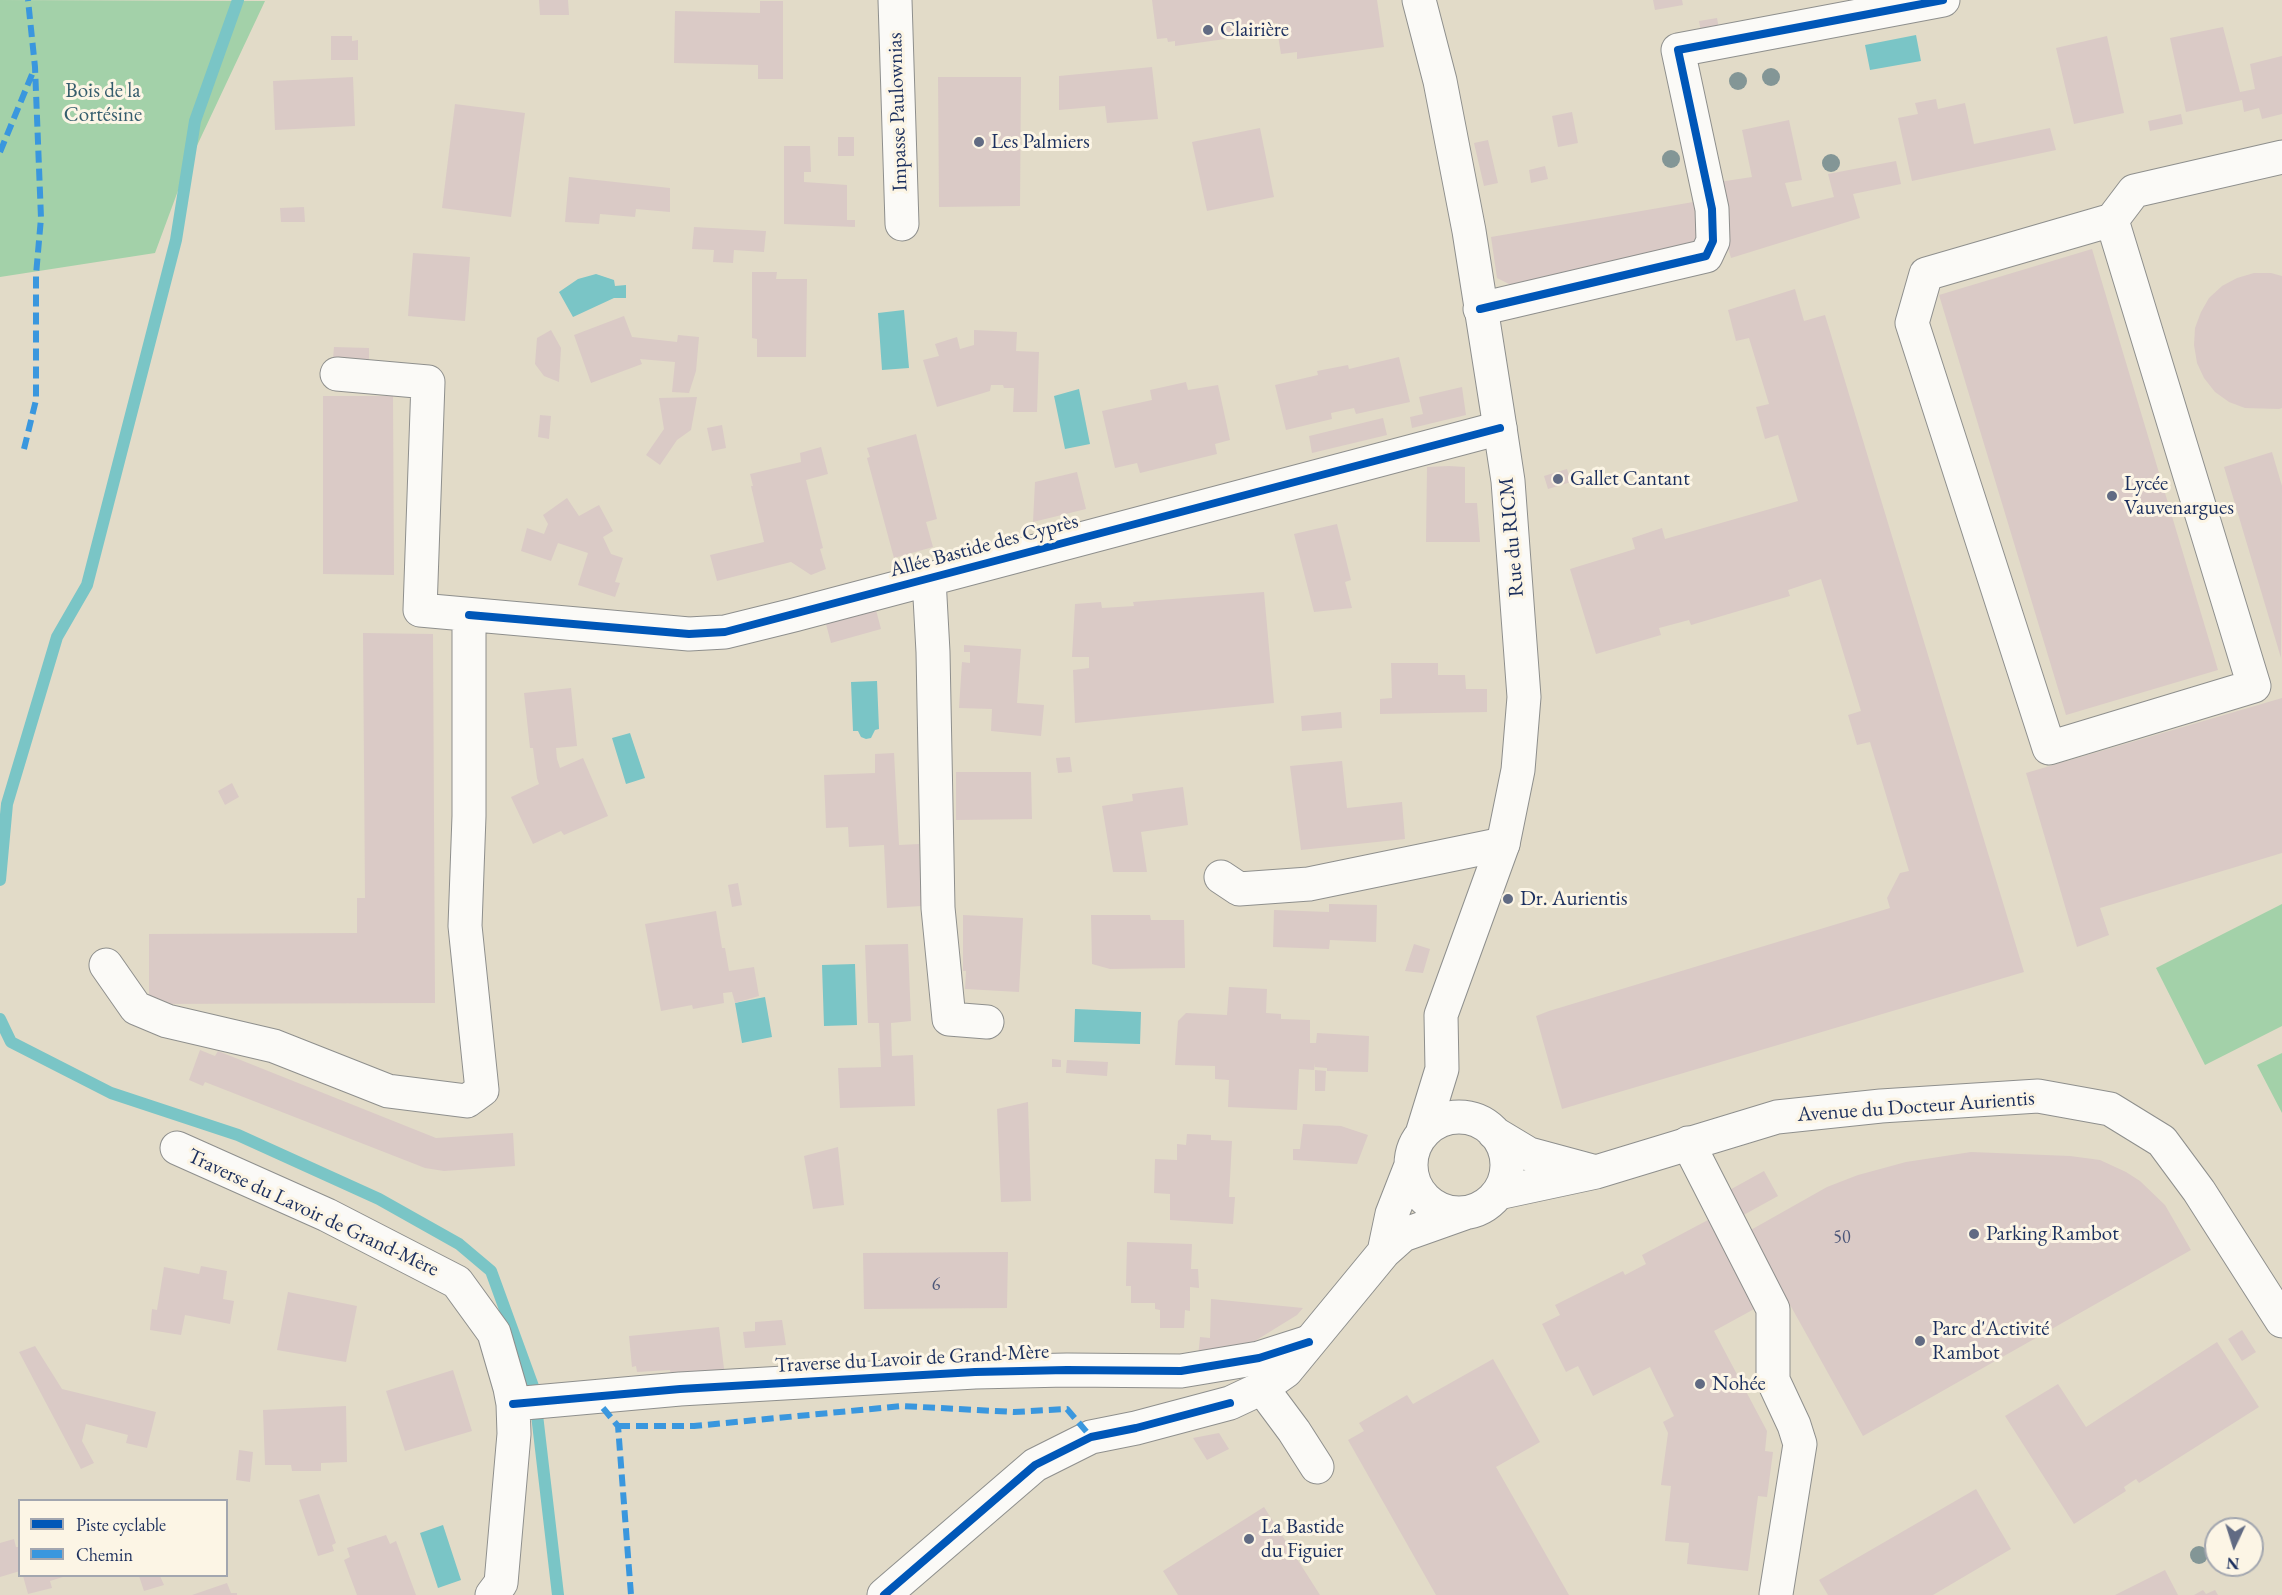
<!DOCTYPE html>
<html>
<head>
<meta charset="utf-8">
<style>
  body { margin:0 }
  #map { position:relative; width:2282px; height:1595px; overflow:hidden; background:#e2dbc8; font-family:"EB Garamond",serif }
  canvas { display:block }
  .legend { position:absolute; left:18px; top:1499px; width:210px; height:78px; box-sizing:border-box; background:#fcf5e5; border:2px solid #a2a6af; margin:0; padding:8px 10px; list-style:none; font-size:18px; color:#1b2f5e }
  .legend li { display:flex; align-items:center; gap:12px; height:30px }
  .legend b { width:30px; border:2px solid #a2a6af }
  .north { position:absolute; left:2204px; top:1517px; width:60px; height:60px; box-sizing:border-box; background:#fcf5e5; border:2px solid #a2a6af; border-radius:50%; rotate:184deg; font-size:16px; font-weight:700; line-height:24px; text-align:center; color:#1b2f5e }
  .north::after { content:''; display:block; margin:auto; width:21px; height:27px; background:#616b83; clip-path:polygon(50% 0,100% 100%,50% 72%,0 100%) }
</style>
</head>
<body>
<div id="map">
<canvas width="2282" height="1595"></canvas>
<ul class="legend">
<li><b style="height:8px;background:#0057b8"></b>Piste cyclable</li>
<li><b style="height:8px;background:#3a97de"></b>Chemin</li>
</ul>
<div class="north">N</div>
</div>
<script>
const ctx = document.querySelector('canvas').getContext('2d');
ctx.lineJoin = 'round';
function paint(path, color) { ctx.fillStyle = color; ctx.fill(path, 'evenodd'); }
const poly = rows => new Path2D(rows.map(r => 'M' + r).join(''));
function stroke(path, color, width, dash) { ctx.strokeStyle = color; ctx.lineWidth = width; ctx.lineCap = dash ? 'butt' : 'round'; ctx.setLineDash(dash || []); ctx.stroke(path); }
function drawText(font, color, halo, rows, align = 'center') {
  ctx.font = font + ' "EB Garamond",serif'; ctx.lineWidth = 6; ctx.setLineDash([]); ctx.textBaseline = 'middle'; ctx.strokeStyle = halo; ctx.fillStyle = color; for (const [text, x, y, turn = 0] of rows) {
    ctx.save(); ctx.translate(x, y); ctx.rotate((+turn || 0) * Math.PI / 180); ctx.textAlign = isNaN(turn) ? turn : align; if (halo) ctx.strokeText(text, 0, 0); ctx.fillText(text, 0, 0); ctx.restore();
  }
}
paint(poly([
  [0,0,265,1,186,169,155,253,0,277],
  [2282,904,2282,1026,2205,1065,2156,968],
  [2282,1053,2282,1113,2257,1065]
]), '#a3d1a9');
paint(poly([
  [1916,35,1921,61,1870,70,1865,45],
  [596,274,614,280,615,286,626,285,626,298,614,298,573,317,559,292,578,279],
  [904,310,909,368,882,370,878,313],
  [1079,389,1090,444,1065,449,1054,396],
  [877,681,879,729,875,730,871,738,866,739,861,737,858,731,853,731,851,682],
  [630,733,645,778,626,784,612,738],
  [855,964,857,1025,824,1026,822,965],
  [765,997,772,1037,742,1043,735,1003],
  [1075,1009,1141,1012,1140,1044,1074,1042],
  [443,1525,461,1580,438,1588,420,1533]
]), '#7ac5c6');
stroke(poly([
  [0,880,7,804,57,637,87,585,176,240,195,121,238,0],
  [0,1019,11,1042,111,1093,238,1135,379,1199,459,1244,491,1271,534,1389,558,1595]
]), '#7ac5c6', 12);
paint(poly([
  [539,0,568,0,569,15,540,15],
  [1152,0,1377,0,1384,47,1297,59,1297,52,1281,54,1276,23,1260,25,1261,34,1175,46,1175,41,1168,42,1167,38,1157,39],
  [1653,0,1682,0,1683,5,1655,10],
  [760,1,783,1,783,79,758,79,758,65,674,63,675,11,760,13],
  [1717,18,1719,29,1701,32,1699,21],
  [2223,27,2240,92,2255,89,2250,64,2282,56,2282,114,2262,119,2259,108,2244,112,2242,100,2186,112,2170,38],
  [331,36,352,36,352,41,358,40,358,60,331,60],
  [2107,36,2124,113,2074,124,2056,48],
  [1152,67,1158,119,1107,123,1105,106,1059,110,1059,76],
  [353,77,355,126,275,130,273,81],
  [938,77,1021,77,1020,206,939,207],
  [1936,99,1938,109,1965,103,1974,144,2050,128,2056,150,1912,181,1898,118,1918,114,1915,103],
  [455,104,525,113,511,217,442,208],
  [1572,112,1578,143,1558,147,1552,116],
  [2181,114,2183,124,2150,131,2148,121],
  [1789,120,1802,180,1785,183,1792,207,1834,197,1828,174,1896,161,1901,184,1853,194,1860,218,1731,258,1720,220,1719,182,1752,177,1742,130],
  [1260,128,1274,197,1207,211,1192,142],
  [838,137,854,137,854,156,838,156],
  [1488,140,1498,183,1484,186,1474,143],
  [784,146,810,146,811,172,804,172,804,182,847,185,847,220,855,220,855,227,784,224],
  [1545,166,1548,179,1531,183,1529,170],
  [569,177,670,188,670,212,636,209,635,217,600,214,599,224,565,222],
  [1699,201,1699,242,1515,287,1497,278,1491,237],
  [304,207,305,222,281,222,280,208],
  [694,227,766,231,764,252,734,250,733,263,713,262,714,250,692,249],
  [2092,249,2218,670,2066,715,1939,295],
  [413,253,470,257,465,321,408,316],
  [752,272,777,272,776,279,807,279,806,357,757,357,757,339,752,338],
  [2254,273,2271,273,2282,276,2282,408,2279,409,2245,408,2229,402,2215,392,2204,378,2197,363,2194,345,2195,328,2201,312,2209,298,2222,286,2237,278],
  [1795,289,1804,321,1825,315,2024,972,1562,1109,1536,1016,1549,1011,1890,908,1887,898,1900,873,1909,871,1870,742,1857,745,1848,715,1861,711,1821,579,1788,590,1790,596,1691,625,1689,620,1659,628,1661,635,1596,654,1570,569,1635,549,1632,538,1662,528,1665,539,1798,501,1778,435,1765,439,1756,407,1769,404,1749,338,1736,341,1728,310],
  [624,316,632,337,677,342,678,335,699,337,696,371,689,393,672,392,675,362,640,359,642,364,591,383,574,335],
  [551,330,561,348,559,382,544,376,535,364,537,338],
  [974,330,1017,332,1016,351,1039,352,1037,412,1013,412,1014,388,1004,388,1003,385,991,385,990,391,937,407,923,360,939,356,935,344,957,337,960,349,974,345],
  [334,347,369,348,369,360,333,359],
  [1399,357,1410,402,1356,414,1354,408,1331,413,1332,419,1286,430,1275,385,1318,375,1317,371,1348,365,1349,369],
  [1186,382,1188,390,1218,385,1230,440,1215,444,1217,454,1140,473,1137,463,1115,468,1102,411,1152,400,1150,390],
  [1462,387,1466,415,1412,428,1410,417,1423,414,1419,397],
  [323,396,393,396,394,575,323,574],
  [697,397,691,430,677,440,660,465,646,455,664,429,659,398],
  [540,415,551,416,549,439,538,437],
  [1383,418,1387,435,1312,453,1309,436],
  [722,425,726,448,712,451,707,428],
  [916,434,937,519,926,522,933,547,894,558,867,458,870,457,867,448],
  [821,447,828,474,806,480,823,548,820,549,826,569,811,575,791,562,717,581,710,555,764,542,751,486,753,486,750,474,801,462,800,453],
  [2272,452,2282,486,2281,658,2224,467],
  [1449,466,1465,467,1465,503,1477,503,1480,542,1426,542,1427,467],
  [1567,469,1571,482,1548,489,1544,476],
  [1077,472,1086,509,1033,522,1035,482],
  [567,498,579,516,599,505,613,531,603,537,611,554,623,558,615,582,620,583,615,597,578,585,588,553,558,543,551,561,521,551,527,528,544,534,548,524,543,515],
  [1337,524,1351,580,1345,582,1352,608,1314,612,1294,534],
  [1264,592,1274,703,1075,723,1073,670,1089,668,1089,657,1072,657,1075,604,1101,602,1102,608,1134,606,1133,602],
  [876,610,881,629,831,643,826,624],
  [363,633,433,634,435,1003,149,1004,149,934,357,933,357,898,365,898],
  [964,645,1021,649,1017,703,1044,705,1041,736,991,731,992,709,959,708,962,662,970,663,970,652,964,652],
  [1391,663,1438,663,1438,675,1465,675,1466,689,1487,689,1487,712,1380,714,1380,699,1392,698],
  [571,688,577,746,556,748,557,759,560,768,583,758,608,816,564,835,561,831,533,844,511,797,539,784,537,778,533,748,530,748,524,693],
  [2282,698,2282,853,2100,908,2109,935,2077,947,2026,773],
  [1341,712,1342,728,1302,731,1301,716],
  [894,753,899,845,919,844,922,906,887,908,884,845,849,847,848,827,826,828,824,775,875,773,875,754],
  [1070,757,1072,772,1058,773,1056,758],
  [1342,761,1347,808,1402,802,1405,839,1301,850,1290,766],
  [956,772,1031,772,1032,819,956,820],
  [232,783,239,797,225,805,218,791],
  [1183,787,1188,825,1141,832,1147,872,1113,872,1102,806,1133,801,1132,794],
  [738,883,742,905,732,907,728,885],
  [1329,904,1377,905,1376,942,1330,940,1329,949,1273,947,1274,910,1329,912],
  [716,911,722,948,725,948,729,971,754,967,759,996,735,1003,732,992,723,993,724,1003,693,1009,692,1005,661,1011,645,924],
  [963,915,1023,918,1019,992,965,989,966,971,963,971],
  [1091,915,1150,915,1151,920,1184,920,1185,968,1110,969,1092,964],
  [908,944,911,1021,891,1023,892,1056,913,1055,915,1106,840,1108,838,1068,881,1067,879,1023,868,1023,865,945],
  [1414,944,1430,949,1423,973,1405,971],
  [1229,987,1267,989,1266,1013,1281,1014,1281,1019,1310,1020,1310,1043,1316,1043,1317,1033,1369,1036,1368,1072,1327,1071,1327,1068,1315,1067,1315,1063,1314,1070,1299,1069,1297,1110,1228,1107,1229,1080,1215,1079,1215,1066,1175,1065,1178,1021,1186,1013,1227,1015],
  [200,1050,215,1056,218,1051,436,1138,513,1133,515,1166,444,1171,425,1168,205,1082,203,1086,189,1080],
  [1052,1059,1061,1060,1061,1067,1052,1067],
  [1067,1060,1108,1062,1107,1076,1066,1073],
  [1315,1070,1326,1071,1325,1091,1315,1091],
  [1028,1102,1031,1201,1001,1202,997,1109],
  [1303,1124,1341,1126,1368,1135,1357,1164,1293,1160,1293,1149,1300,1149],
  [1187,1134,1211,1135,1211,1140,1232,1141,1229,1197,1235,1197,1233,1224,1170,1220,1170,1194,1154,1193,1155,1159,1177,1160,1177,1144,1186,1145],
  [838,1147,844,1205,813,1209,804,1156],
  [1971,1152,2070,1156,2100,1160,2126,1172,2140,1181,2165,1205,2191,1250,1863,1436,1749,1231,1827,1187,1858,1175,1906,1162],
  [1764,1171,1778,1196,1740,1217,1726,1192],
  [1708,1220,1756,1308,1714,1331,1767,1431,1765,1451,1773,1452,1767,1497,1758,1496,1748,1571,1687,1564,1689,1543,1665,1541,1671,1486,1661,1485,1668,1433,1663,1422,1674,1416,1650,1367,1593,1396,1578,1366,1566,1372,1542,1324,1560,1315,1555,1305,1623,1271,1625,1275,1646,1264,1642,1255],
  [1127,1242,1192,1244,1191,1269,1198,1269,1199,1288,1190,1287,1190,1311,1185,1310,1184,1328,1160,1328,1160,1310,1155,1309,1155,1303,1131,1303,1131,1286,1126,1286],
  [1008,1252,1007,1308,864,1309,863,1253],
  [201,1266,227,1271,223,1299,234,1301,230,1324,185,1315,181,1335,150,1330,152,1309,157,1310,164,1267,199,1274],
  [288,1292,357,1306,346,1362,277,1350],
  [1211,1299,1303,1308,1297,1315,1242,1349,1198,1357,1200,1337,1210,1338],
  [782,1320,786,1345,745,1348,743,1332,755,1331,755,1322],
  [719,1327,725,1377,671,1376,670,1370,637,1372,636,1366,632,1367,629,1336],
  [2242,1330,2256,1352,2242,1361,2228,1339],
  [2217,1342,2259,1407,2139,1483,2136,1479,2124,1487,2126,1491,2074,1524,2005,1416,2058,1384,2086,1427],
  [35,1346,62,1389,156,1412,147,1448,126,1443,128,1435,86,1424,82,1441,94,1463,81,1469,19,1352],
  [1493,1359,1540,1442,1496,1467,1569,1595,1436,1595,1348,1440,1364,1431,1359,1423,1407,1395,1413,1404],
  [453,1370,472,1431,405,1451,386,1391],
  [346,1406,347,1462,321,1463,321,1471,292,1471,291,1465,265,1465,263,1410],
  [1219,1433,1229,1449,1207,1460,1193,1438],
  [239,1450,253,1452,250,1482,236,1480],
  [1976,1489,2011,1549,1933,1595,1828,1595,1819,1580],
  [319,1494,336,1543,332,1545,334,1551,318,1556,299,1500],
  [1264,1507,1320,1595,1178,1595,1163,1571],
  [386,1535,390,1544,396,1541,416,1595,357,1595,344,1560,350,1557,347,1548],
  [14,1539,16,1547,20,1547,20,1571,0,1577,0,1543],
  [2165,1570,2178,1595,2115,1595],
  [23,1576,66,1576,50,1581,52,1588,28,1594],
  [139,1576,160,1576,164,1585,144,1591],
  [227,1583,231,1593,237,1593,237,1595,192,1595],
  [2203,1590,2206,1594,2215,1590,2218,1595,2194,1595]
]), '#dacac6');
const minor = poly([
  [895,0,902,224],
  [2112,220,2254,686,2049,748,1912,323,1926,274,2112,220],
  [2112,220,2134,191,2282,157],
  [1480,309,1706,256,1713,241,1712,209,1678,50,1943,0],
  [337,374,428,382,420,610,689,634,725,632,794,615,1500,428],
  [929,579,933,652,938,908,949,1019,987,1022],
  [1221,877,1239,889,1309,884,1503,844],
  [106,965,136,1008,167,1021,274,1046,388,1091,467,1101,482,1090,465,926,469,816,469,615],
  [1688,1143,1773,1309,1773,1380,1794,1425,1800,1444,1776,1594],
  [177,1148,327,1215,457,1282,494,1333,510,1388,513,1404,514,1434,501,1583,492,1595],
  [1262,1388,1294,1431,1317,1467],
  [513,1404,680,1389,975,1372,1067,1370,1181,1371,1259,1358,1309,1342]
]);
const major = poly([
  [1419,0,1440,81,1469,231,1500,428,1508,481,1524,697,1518,770,1503,844,1441,1015,1442,1069,1422,1134],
  '1411 1165a48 48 0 1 1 96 0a48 48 0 1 1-96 0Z',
  [1494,1133,1529,1154,1592,1171],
  [1498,1193,1596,1172,1777,1117,1881,1106,2038,1096,2110,1109,2162,1141,2199,1191,2282,1321],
  [1384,1252,1392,1214,1410,1168],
  [884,1595,1035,1465,1091,1437,1136,1428,1230,1403,1262,1388,1286,1371,1384,1252,1403,1235,1465,1213]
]);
stroke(minor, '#8e8f8d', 35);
stroke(major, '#8e8f8d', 35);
stroke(minor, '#fbfaf7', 33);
stroke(major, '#fbfaf7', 33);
stroke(poly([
  [0,152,33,72],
  [24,449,36,400,36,275,41,218,35,67,28,0],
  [603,1408,618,1426,631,1595],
  [618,1426,694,1426,902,1406,1014,1412,1067,1409,1091,1437]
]), '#3a97de', 6, [12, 6]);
stroke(poly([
  [1480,309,1706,256,1713,241,1712,209,1678,50,1943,0],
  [469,615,689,634,725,632,1500,428],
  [513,1404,680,1389,975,1372,1067,1370,1181,1371,1259,1358,1309,1342],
  [884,1595,1035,1465,1091,1437,1136,1428,1230,1403]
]), '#0057b8', 8);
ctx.fillStyle = '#839696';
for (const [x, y] of [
  [1771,77],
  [1738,81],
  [1671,159],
  [1831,163],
  [2199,1555]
]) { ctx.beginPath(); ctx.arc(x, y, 9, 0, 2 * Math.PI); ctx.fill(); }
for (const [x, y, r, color] of [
  [1208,30,6,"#616b83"],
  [979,142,6,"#616b83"],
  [1558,479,6,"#616b83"],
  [2112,496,6,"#616b83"],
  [1508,899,6,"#616b83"],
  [1974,1234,6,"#616b83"],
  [1920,1341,6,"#616b83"],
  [1700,1384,6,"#616b83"],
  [1249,1539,6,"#616b83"]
]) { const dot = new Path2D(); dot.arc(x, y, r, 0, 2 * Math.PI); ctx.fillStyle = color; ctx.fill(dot); stroke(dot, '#fcf5e5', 2); }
drawText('18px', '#4b5678', null, [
  ["50",1842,1238],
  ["6",936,1285]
]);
drawText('21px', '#1b2f5e', '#fcf5e5', [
  ["Clairière",1220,30],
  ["Les Palmiers",991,142],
  ["Gallet Cantant",1570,479],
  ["Lycée",2124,484],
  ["Vauvenargues",2124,508],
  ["Dr. Aurientis",1520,899],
  ["Parking Rambot",1986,1234],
  ["Parc d'Activité",1932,1329],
  ["Rambot",1932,1353],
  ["Nohée",1712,1384],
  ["La Bastide",1261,1527],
  ["du Figuier",1261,1551]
], 'left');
drawText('21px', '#355d6d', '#fcf5e5', [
  ["Bois de la",103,91],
  ["Cortésine",103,115]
]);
drawText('21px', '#1b2f5e', '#fcf5e5', [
  ["Impasse Paulownias",898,112,-92],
  ["Rue du RICM",1512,537,-95],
  ["Allée Bastide des Cyprès",984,546,-15],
  ["Avenue du Docteur Aurientis",1916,1107,-4],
  ["Traverse du Lavoir de Grand-Mère",313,1213,25],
  ["Traverse du Lavoir de Grand-Mère",912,1359,-3]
]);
</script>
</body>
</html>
